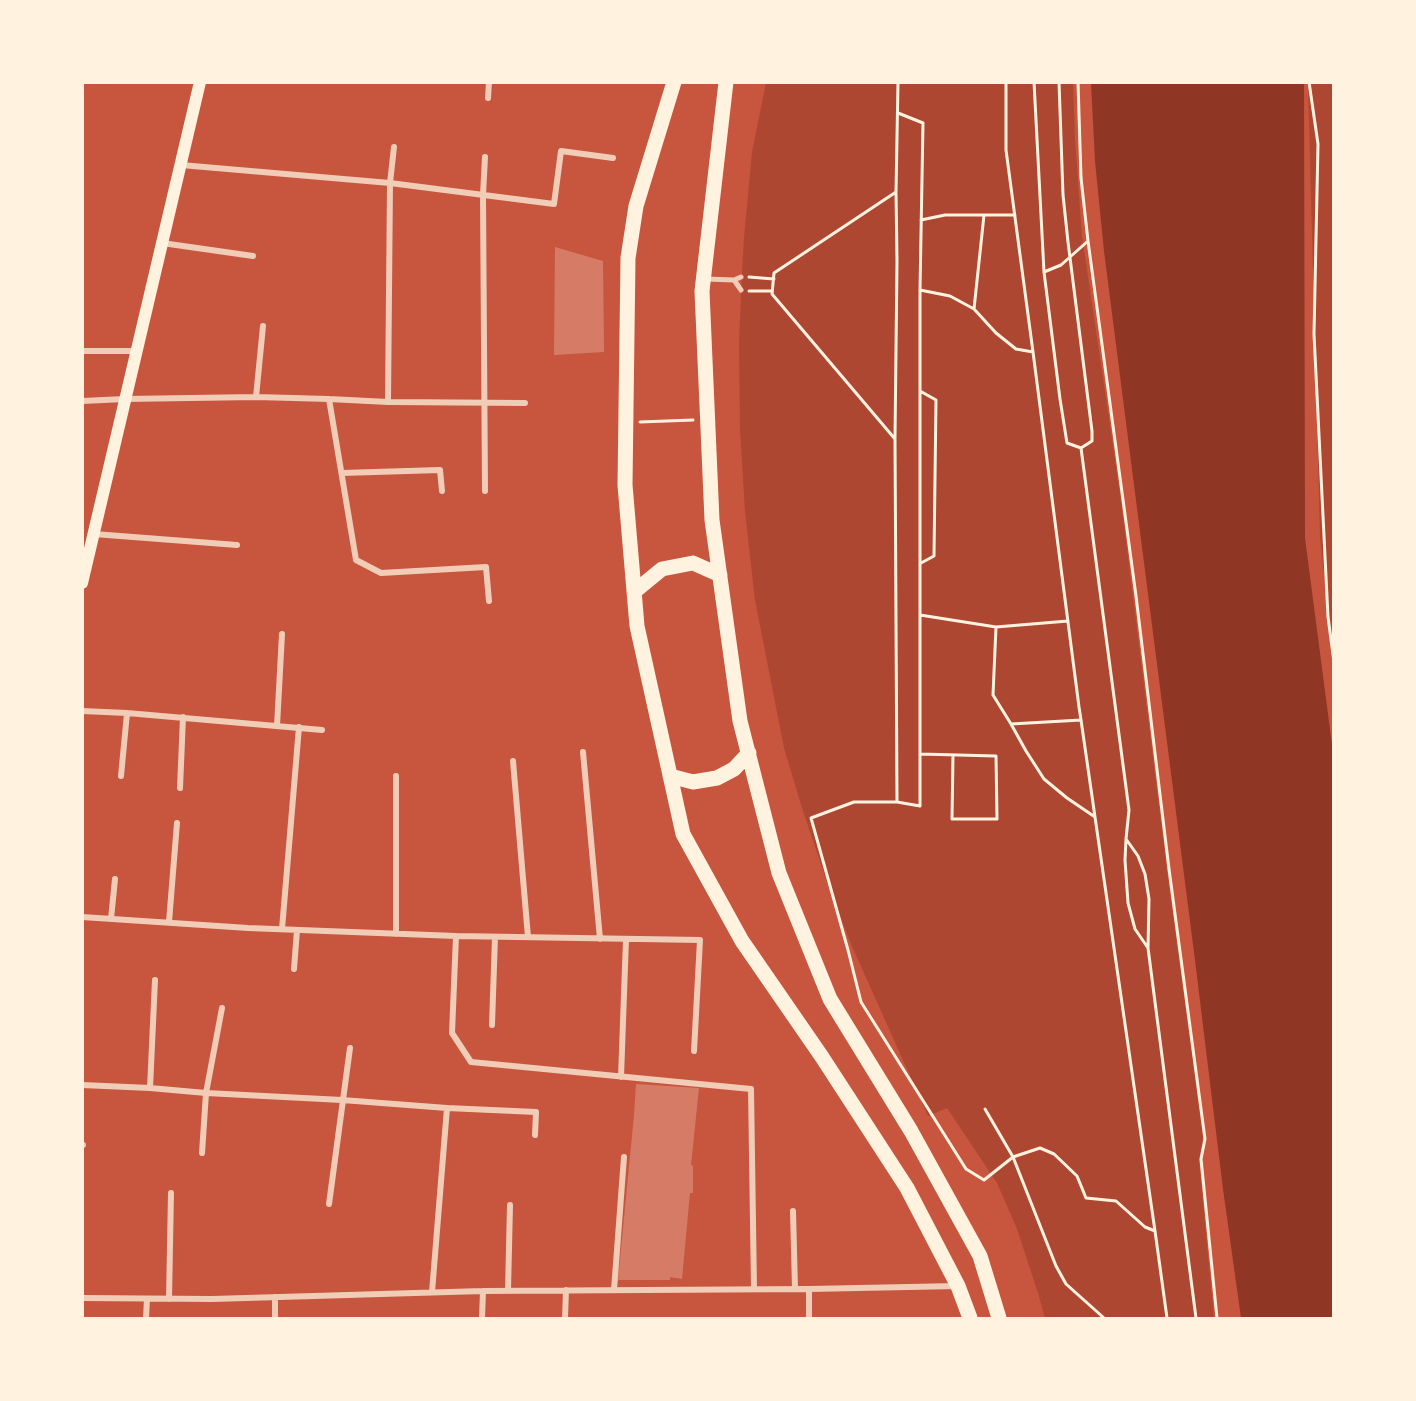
<!DOCTYPE html>
<html>
<head>
<meta charset="utf-8">
<style>
  body { margin:0 }
  #map { position:relative; width:1416px; height:1401px; overflow:hidden; background:#c8553d; font-family:Rubik,sans-serif }
  canvas { display:block }
  .frame { position:absolute; inset:0; border:84px solid #fff3e0; pointer-events:none }
</style>
</head>
<body>
<div id="map">
<canvas width="1416" height="1401"></canvas>
<div class="frame"></div>
</div>
<script>
const ctx = document.querySelector('canvas').getContext('2d');
ctx.lineJoin = 'round';
function paint(path, color) { ctx.fillStyle = color; ctx.fill(path, 'evenodd'); }
const poly = rows => new Path2D(rows.map(r => 'M' + r).join(''));
function stroke(path, color, width, dash) { ctx.strokeStyle = color; ctx.lineWidth = width; ctx.lineCap = dash ? 'butt' : 'round'; ctx.setLineDash(dash || []); ctx.stroke(path); }
paint(poly([
  [766,83,1073,83,1075,139,1082,236,1121,500,1168,878,1203,1137,1199,1160,1214,1318,1045,1318,1038,1293,1017,1229,997,1183,947,1108,928,1116,851,944,829,888,802,808,784,748,755,600,745,512,740,429,739,342,742,273,744,237,752,152],
  [1308,83,1334,83,1333,662,1320,536]
]), '#ae4732');
paint(poly([
  [1091,83,1304,83,1305,538,1334,760,1333,1318,1241,1318,1223,1189,1195,960,1104,251,1095,161]
]), '#8f3625');
paint(poly([
  [555,247,603,261,604,352,554,355],
  [636,1084,699,1088,691,1165,693,1166,693,1193,690,1193,682,1279,670,1277,670,1280,618,1280,634,1115]
]), '#d67c66');
stroke(poly([
  [1006,82,1006,150,1033,352,1016,349,996,333,974,309,984,215,1015,215],
  [1034,82,1044,272],
  [1059,82,1063,195,1068,242,1092,431,1092,441,1081,448],
  [1078,82,1081,178,1088,241,1061,265,1044,272,1060,399,1067,443,1081,448,1129,810,1126,839],
  [1309,82,1318,144,1314,334,1328,617,1334,662],
  [898,113,923,123,920,290],
  [896,192,774,273,772,294,895,439,897,802,854,802,811,818,848,950,861,1002,966,1169,984,1180,1013,1157,1056,1266,1066,1284,1104,1318],
  [921,220,945,215,984,215],
  [1088,241,1136,596,1169,869,1205,1139,1201,1159,1217,1318],
  [749,277,774,279],
  [749,291,772,291],
  [1033,352,1079,707,1081,720,1095,817,1067,798,1044,779,1026,751,1011,724,1081,720],
  [920,391,920,754,996,756,997,819,952,819,953,755],
  [640,422,693,420],
  [895,438,897,261,896,192,898,82],
  [921,563,934,556,936,400,920,391,920,290,950,296,974,309],
  [920,615,996,627],
  [1011,724,993,695,996,627,1068,621],
  [897,802,920,806,920,754],
  [1148,948,1135,929,1128,903,1125,860,1126,839,1138,856,1145,874,1149,899,1148,948,1196,1318],
  [985,1109,1013,1157,1040,1148,1054,1154,1077,1176,1086,1198,1116,1201,1145,1227,1155,1231,1095,817],
  [1155,1231,1167,1318]
]), '#fff3e0', 3);
stroke(poly([
  [741,277,734,280,741,290],
  [706,279,734,280]
]), '#f1ccb7', 5);
stroke(poly([
  [488,98,489,82],
  [181,165,390,183,554,204,561,151,613,158],
  [162,243,253,256],
  [82,351,137,351],
  [256,397,263,326],
  [329,399,356,560,381,573,486,567,489,601],
  [82,401,125,399,256,397,329,399,388,402,525,403],
  [388,402,390,183,394,147],
  [342,473,440,470,442,491],
  [485,491,483,195,485,157],
  [94,534,237,545],
  [82,711,127,713,322,730],
  [277,726,282,634],
  [583,752,600,939],
  [513,761,528,937],
  [121,776,127,713],
  [180,788,183,717],
  [82,917,248,928,456,936,700,940,694,1051],
  [111,919,115,879],
  [169,922,177,823],
  [282,929,299,727],
  [396,934,396,776],
  [456,936,452,1033,471,1062,751,1089,754,1289],
  [294,969,297,930],
  [492,1025,495,937],
  [621,1077,626,939],
  [82,1085,150,1088,206,1093,342,1100,447,1108,536,1112,535,1135],
  [150,1088,155,980],
  [82,1145,83,1145],
  [202,1153,206,1093,222,1008],
  [329,1204,350,1048],
  [793,1211,795,1289],
  [614,1290,624,1157],
  [508,1291,510,1205],
  [432,1292,447,1108],
  [82,1298,212,1299,483,1291,809,1289,958,1286],
  [169,1299,171,1193],
  [146,1318,147,1299],
  [275,1318,275,1297],
  [482,1318,483,1291],
  [565,1318,566,1290],
  [809,1318,809,1289]
]), '#f1ccb7', 6);
stroke(poly([
  [82,583,200,82]
]), '#fff3e0', 12);
stroke(poly([
  [674,82,636,206,628,258,625,485,637,626,683,834,742,941,822,1057,907,1188,958,1286,970,1318],
  [726,82,702,291,712,520,740,721,779,873,830,999,911,1131,980,1256,999,1318],
  [634,592,662,569,693,563,720,575],
  [670,776,693,782,717,778,734,769,749,753]
]), '#fff3e0', 15);
</script>
</body>
</html>
